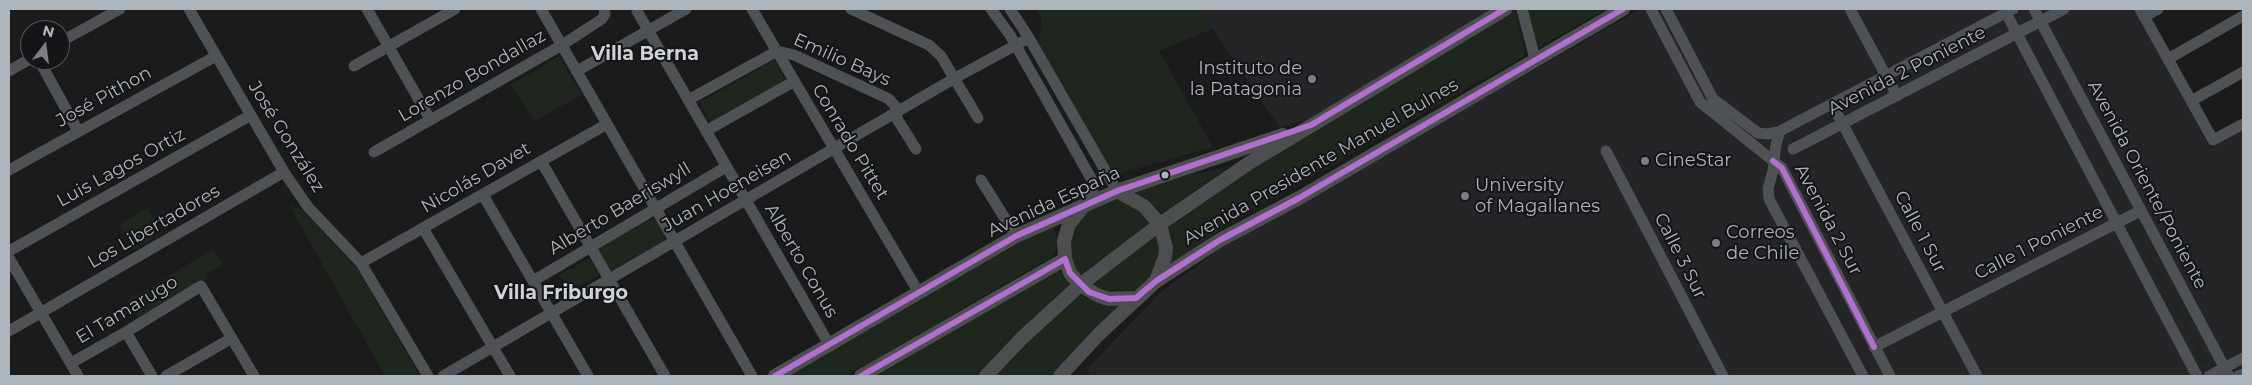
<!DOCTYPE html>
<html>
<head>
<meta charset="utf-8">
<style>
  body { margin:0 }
  #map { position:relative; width:2252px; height:385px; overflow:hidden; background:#1b1b1b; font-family:Montserrat,sans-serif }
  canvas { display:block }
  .frame { position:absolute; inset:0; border:10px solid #acb5bc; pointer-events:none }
  .north { position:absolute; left:20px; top:20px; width:50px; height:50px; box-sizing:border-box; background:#151517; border:1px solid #515559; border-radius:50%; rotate:15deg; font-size:14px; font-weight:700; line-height:20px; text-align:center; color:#acb5bc }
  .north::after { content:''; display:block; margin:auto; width:18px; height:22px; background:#797f84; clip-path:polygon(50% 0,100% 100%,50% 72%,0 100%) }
</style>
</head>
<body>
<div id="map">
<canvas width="2252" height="385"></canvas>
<div class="frame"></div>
<div class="north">N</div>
</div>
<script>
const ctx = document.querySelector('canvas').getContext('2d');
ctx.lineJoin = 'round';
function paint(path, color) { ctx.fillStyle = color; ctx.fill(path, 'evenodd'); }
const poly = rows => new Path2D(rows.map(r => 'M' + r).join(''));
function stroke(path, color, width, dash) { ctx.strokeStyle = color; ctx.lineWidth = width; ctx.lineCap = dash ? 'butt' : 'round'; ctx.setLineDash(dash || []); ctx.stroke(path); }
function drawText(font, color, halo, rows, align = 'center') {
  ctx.font = font + ' Montserrat,sans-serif'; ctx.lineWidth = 4; ctx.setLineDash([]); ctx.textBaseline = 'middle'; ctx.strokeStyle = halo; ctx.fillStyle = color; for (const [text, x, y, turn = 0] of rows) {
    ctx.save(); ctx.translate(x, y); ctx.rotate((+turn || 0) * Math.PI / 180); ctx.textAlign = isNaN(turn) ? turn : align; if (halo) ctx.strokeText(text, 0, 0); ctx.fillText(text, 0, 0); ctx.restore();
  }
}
paint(poly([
  [1199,9,1499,9,1309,118,1280,128],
  [1641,9,2134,9,2210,147,2243,129,2243,376,1090,376,1087,369,1159,294,1221,248]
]), '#252527');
paint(poly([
  [1037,9,1199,9,1214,28,1159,51,1213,147,1114,175,1038,42,1042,19],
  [1515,9,1526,55,1300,183,1217,232,1170,264,1173,244,1169,221,1290,140],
  [1525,9,1607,9,1536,49],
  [559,56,582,95,534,121,511,85],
  [774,60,786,81,711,124,699,103],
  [1230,166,1163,213,1150,201,1130,191,1133,189],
  [1116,199,1135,203,1161,232,1158,270,1137,291,1128,294,1098,293,1070,267,1070,229,1097,202],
  [289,205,302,210,357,268,420,376,385,376],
  [148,208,162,233,134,250,119,224],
  [647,218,656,220,664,231,664,243,612,272,597,251,598,248],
  [2142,221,2147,229,2137,229,2204,355,2213,355,2215,358,2199,366,2195,358,2201,357,2136,234,2129,233,2127,229],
  [1041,226,1048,226,1054,229,1058,244,1053,256,847,376,783,376],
  [213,249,223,265,207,273,208,278,138,318,127,301],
  [589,258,599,275,569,292,560,275],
  [1053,268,1062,271,1069,281,1068,289,981,376,870,376],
  [1078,294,1098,302,1121,306,1062,376,990,376]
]), '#1f261e');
stroke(poly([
  [189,9,284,172,308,207,361,263,428,376],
  [367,9,430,119],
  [541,9,752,376],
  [752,9,919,293],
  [851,9,929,45,941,56,978,118],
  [991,9,1010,35,1092,180,1093,188,1087,204],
  [1010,9,1029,38,1117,191],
  [1522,9,1535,59],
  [1651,9,1700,102,1782,168,1890,376],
  [1666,9,1713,99,1758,133,1768,134,1780,131],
  [1850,9,1897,96],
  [2004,9,2197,376],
  [2034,9,2229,376],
  [2140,9,2213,140,2243,124],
  [637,11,830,346],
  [2144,17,2158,9],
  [60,42,120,9],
  [2168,59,2243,16],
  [39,60,78,131],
  [354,66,455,9],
  [9,71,30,59],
  [577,71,686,9],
  [688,100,777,51,794,55,889,99,899,111],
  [2191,101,2243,72],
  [1832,104,1977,376],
  [894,114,916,149],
  [706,131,793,82],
  [1793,149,2064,9],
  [1606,151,1723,376],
  [374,152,562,45,602,19,605,14,604,9],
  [541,161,665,376],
  [9,170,216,56],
  [981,180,1016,236],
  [483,195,588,376],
  [423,228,510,376],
  [9,251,251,115],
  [9,258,78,376],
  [361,263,607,124],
  [533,281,726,167],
  [9,331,284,172],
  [126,332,152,376],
  [1874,347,2140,211],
  [71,363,126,332,201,286,254,376],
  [166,376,232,338],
  [443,376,955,78,1029,38],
  [1863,376,1769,199,1768,188,1773,171,1776,144,1780,131,2013,9],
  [2209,376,2243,358],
  [2238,376,2243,374]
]), '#4f5254', 11);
stroke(poly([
  [1117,191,1144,206,1160,224,1166,247,1165,257,1156,281],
  [1082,208,1069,224,1064,241,1065,259,1070,273,1080,285,1099,296,1109,299,1136,298],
  [775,376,1016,236,1117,191,1283,135],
  [861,376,1065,259],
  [986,376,1022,338,1080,285,1160,224,1249,163,1505,9],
  [1060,376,1099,334,1156,281,1220,240,1299,198,1623,9]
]), '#4c4e50', 14);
stroke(poly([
  [1773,161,1782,168,1874,347],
  [775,376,1016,236,1117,191,1311,125,1505,9],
  [861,376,1065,259,1070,273,1089,292,1109,299,1136,298,1156,281,1220,240,1299,198,1623,9]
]), '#b36fd0', 6);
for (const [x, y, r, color] of [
  [1312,79,5,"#797f84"],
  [1645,161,5,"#797f84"],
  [1165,175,4.5,"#acb5bc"],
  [1465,196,5,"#797f84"],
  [1716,243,5,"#797f84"]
]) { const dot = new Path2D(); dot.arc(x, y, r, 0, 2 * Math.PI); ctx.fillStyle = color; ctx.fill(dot); stroke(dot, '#151517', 2); }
drawText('18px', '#acb5bc', '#151517', [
  ["Emilio Bays",842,60,24],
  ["Avenida 2 Poniente",1907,71,-27],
  ["Lorenzo Bondallaz",472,76,-30],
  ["José Pithon",104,97,-29],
  ["José González",286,137,58],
  ["Conrado Pittet",850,142,59],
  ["Avenida Presidente Manuel Bulnes",1321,162,-30],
  ["Luis Lagos Ortiz",121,168,-29],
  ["Nicolás Davet",476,178,-30],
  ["Avenida Oriente/Poniente",2147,185,62],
  ["Juan Hoeneisen",727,191,-30],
  ["Avenida España",1054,202,-25],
  ["Alberto Baeriswyll",620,209,-31],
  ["Avenida 2 Sur",1828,220,62],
  ["Los Libertadores",154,227,-30],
  ["Calle 1 Sur",1920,232,62],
  ["Calle 1 Poniente",2039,243,-27],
  ["Calle 3 Sur",1680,256,63],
  ["Alberto Conus",801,261,60],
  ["El Tamarugo",127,310,-31]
]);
drawText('18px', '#acb5bc', '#151517', [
  ["Instituto de",1302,69,"right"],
  ["la Patagonia",1302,90,"right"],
  ["CineStar",1655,161],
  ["University",1475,186],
  ["of Magallanes",1475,207],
  ["Correos",1726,233],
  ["de Chile",1726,254]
], 'left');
drawText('bold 19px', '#cdd3d8', '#151517', [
  ["Villa Berna",645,54],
  ["Villa Friburgo",561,293]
]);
</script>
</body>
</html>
